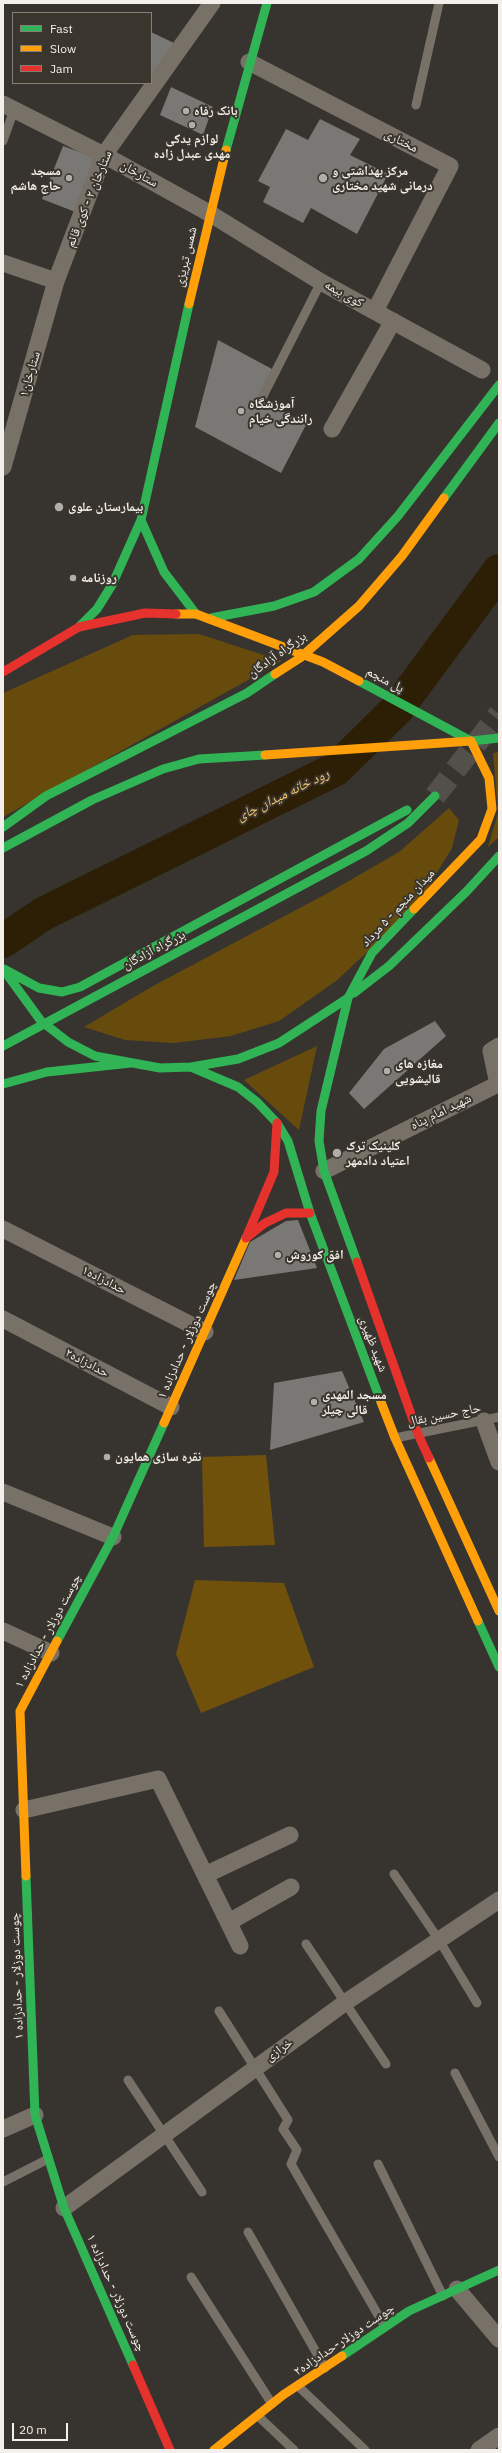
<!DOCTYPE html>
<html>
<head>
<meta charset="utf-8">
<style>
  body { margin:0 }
  #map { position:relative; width:502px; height:2453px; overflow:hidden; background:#373430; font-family:"IBM Plex Sans",sans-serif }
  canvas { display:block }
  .frame { position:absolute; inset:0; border:4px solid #f3f0eb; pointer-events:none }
  .legend { position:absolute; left:12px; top:12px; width:140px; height:72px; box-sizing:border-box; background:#3a352d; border:1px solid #848079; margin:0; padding:5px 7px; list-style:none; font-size:12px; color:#f3f0eb }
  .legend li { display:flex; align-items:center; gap:8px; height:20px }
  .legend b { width:20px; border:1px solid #848079 }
  .scale { position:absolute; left:12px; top:2423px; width:56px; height:18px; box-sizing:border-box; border:2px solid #f3f0eb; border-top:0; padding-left:5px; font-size:12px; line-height:14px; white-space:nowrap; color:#f3f0eb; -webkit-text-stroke:3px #3a352d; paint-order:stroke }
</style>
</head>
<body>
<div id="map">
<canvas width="502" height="2453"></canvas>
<div class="frame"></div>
<ul class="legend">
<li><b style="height:5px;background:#30b455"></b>Fast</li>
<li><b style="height:5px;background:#ff9f0a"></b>Slow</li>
<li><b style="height:5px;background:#e5322d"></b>Jam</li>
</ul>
<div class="scale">20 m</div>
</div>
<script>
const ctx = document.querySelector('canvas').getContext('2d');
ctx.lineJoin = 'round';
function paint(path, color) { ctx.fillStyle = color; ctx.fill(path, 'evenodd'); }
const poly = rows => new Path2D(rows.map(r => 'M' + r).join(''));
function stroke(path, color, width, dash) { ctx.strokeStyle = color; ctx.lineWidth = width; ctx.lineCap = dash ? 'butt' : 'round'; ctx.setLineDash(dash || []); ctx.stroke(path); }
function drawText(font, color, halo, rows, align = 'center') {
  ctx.font = font + ' "IBM Plex Sans","Noto Naskh Arabic",sans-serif'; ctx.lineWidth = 4; ctx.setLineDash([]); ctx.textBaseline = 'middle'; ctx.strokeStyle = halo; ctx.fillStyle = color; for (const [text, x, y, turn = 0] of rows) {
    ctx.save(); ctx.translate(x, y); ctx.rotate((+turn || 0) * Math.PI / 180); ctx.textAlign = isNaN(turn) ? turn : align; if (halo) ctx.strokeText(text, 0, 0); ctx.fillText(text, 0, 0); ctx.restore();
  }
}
paint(poly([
  [199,634,282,661,3,817,3,693,133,635],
  [499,752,499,837,488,847,498,813,493,753],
  [449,808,459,820,452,848,415,908,336,981,279,1021,231,1036,174,1043,125,1040,84,1027,153,986,328,893,399,852],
  [317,1046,299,1130,244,1080]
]), '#674b0d');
paint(poly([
  [266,1455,275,1545,204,1547,202,1457],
  [195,1580,284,1583,314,1667,201,1713,176,1654]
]), '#6f510b');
stroke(poly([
  [3,941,43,914,336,769,397,709,499,571]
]), '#2d1f05', 34);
paint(poly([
  [151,32,174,43,151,78],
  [171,87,213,107,203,135,160,115],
  [320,119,360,139,350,155,388,174,357,234,311,208,303,223,263,202,270,187,258,181,286,129,308,140],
  [63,146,94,157,78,213,42,199],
  [218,340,272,369,257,399,307,423,281,473,195,427],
  [435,1021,446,1036,364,1109,349,1093,384,1049],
  [298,1220,317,1268,234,1280,250,1242,286,1221],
  [342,1371,364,1422,270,1450,274,1383]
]), '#7a7874');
stroke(poly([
  [435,796,499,714]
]), '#53504c', 22, [22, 11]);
stroke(poly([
  [416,105,439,3],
  [3,141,14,110],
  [262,398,321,282],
  [395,1438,499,1417],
  [394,1874,439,1940,477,2003],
  [306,1944,386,2064],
  [219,2011,288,2120,283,2129,297,2150,291,2164,385,2327],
  [455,2073,499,2157],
  [128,2080,202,2192],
  [378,2164,443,2296],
  [3,2182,48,2159],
  [248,2232,325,2368],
  [191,2277,272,2404],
  [298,2386,365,2450],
  [258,2416,294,2450]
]), '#787167', 9);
stroke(poly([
  [249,62,450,166,375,311],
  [3,104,104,155,209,213,321,282,482,370],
  [3,263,56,281],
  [332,429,393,321],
  [3,467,56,281,104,155,212,3],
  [324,1171,498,1084,491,1051,499,1046],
  [3,1229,205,1332],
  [3,1319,171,1407],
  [484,1421,499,1462],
  [3,1492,113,1537],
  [3,1631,51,1653],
  [24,1810,158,1779,240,1946],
  [205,1875,290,1835],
  [229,1922,291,1887],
  [3,2129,35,2115],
  [64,2208,346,2002,499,1900],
  [457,2289,499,2339],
  [479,2450,499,2436]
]), '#787167', 17);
stroke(poly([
  [226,150,267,3],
  [444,498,499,423],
  [141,520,164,572,196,614],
  [211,618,274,606,314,592,359,559,398,516,499,385],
  [79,627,97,609,112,585,141,520,189,304],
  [359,681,471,741],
  [471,741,499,738],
  [3,827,46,796,247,693,275,674],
  [3,848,92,800,163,769,199,759,265,755],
  [3,969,41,1021,68,1042,95,1056,160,1068,191,1067,238,1059,279,1043,348,998,372,953,414,909],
  [4,969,39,988,62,992,80,987,407,810],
  [354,993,389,966,467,891,499,856],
  [348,998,321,1111,319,1141,324,1171,357,1262],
  [3,1046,366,851,408,823,435,796],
  [191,1067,238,1087,257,1102,277,1123,288,1141,310,1213,381,1402],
  [3,1084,47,1072,131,1063],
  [478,1621,499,1667],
  [57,1641,113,1537,164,1423],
  [26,1876,35,2115,64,2208,133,2365],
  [342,2356,409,2311,499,2270]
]), '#30b455', 9);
stroke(poly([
  [189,304,226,150],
  [176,614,196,614,323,662,359,681],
  [275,674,300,658,359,606,402,556,444,498],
  [265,755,471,741],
  [414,909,481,839,492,809,489,778,471,741],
  [381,1402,395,1438,478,1621],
  [164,1423,246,1238],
  [429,1458,499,1611],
  [26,1876,20,1711,57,1641],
  [214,2450,283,2395,342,2356]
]), '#ff9f0a', 9);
stroke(poly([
  [3,672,79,627,145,613,176,614],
  [277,1123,274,1172,246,1238,265,1223,286,1213,310,1213],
  [357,1262,418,1434,429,1458],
  [133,2365,170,2450]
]), '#e5322d', 9);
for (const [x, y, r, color] of [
  [186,111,4,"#b1aeaa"],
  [192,125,4,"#b1aeaa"],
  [69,178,4,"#b1aeaa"],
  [323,178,5,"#b1aeaa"],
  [241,411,4,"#b1aeaa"],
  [59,507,5,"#b1aeaa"],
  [73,578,4,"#b1aeaa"],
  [387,1071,4,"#b1aeaa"],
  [337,1153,5,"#b1aeaa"],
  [278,1255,4,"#b1aeaa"],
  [314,1402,4,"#b1aeaa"],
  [107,1457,4,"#b1aeaa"]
]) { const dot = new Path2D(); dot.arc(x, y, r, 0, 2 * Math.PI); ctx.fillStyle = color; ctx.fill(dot); stroke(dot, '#3a352d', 1.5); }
drawText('bold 13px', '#f3f0eb', '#3a352d', [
  ["بانک رفاه",194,111],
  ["لوازم یدکی",192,139,"center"],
  ["مهدی عبدل زاده",192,154,"center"],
  ["مسجد",61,171,"right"],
  ["حاج هاشم",61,186,"right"],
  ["مرکز بهداشتی و",332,171],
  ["درمانی شهید مختاری",332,186],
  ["آموزشگاه",249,404],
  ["رانندگی خیام",249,419],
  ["بیمارستان علوی",68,507],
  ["روزنامه",81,578],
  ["مغازه های",395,1064],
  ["قالیشویی",395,1079],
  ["کلینیک ترک",346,1146],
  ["اعتیاد دادمهر",346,1161],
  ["افق کوروش",286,1255],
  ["مسجد المهدی",322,1395],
  ["قالی چیلر",322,1410],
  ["نقره سازی همایون",115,1457]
], 'left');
drawText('13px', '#f3f0eb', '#3a352d', [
  ["مختاری",401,141,27],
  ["ستارخان",139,174,29],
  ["ستارخان ۲ - کوی قائم",89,199,-68],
  ["شمس تبریزی",186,257,-77],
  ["کوی بیمه",344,294,29],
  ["ستارخان۱",30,374,-74],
  ["بزرگراه آزادگان",277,655,-36],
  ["پل منجم",385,680,28],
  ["میدان منجم - ۵ مرداد",398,908,-47],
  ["بزرگراه آزادگان",154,950,-28],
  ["شهید امام پناه",441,1112,-26],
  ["حدادزاده۱",104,1280,27],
  ["چوست دوزلار - حدادزاده ۱",187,1340,-66],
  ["شهید ظهیری",373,1344,69],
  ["حدادزاده۲",87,1363,28],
  ["حاج حسین بقال",444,1415,-11],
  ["چوست دوزلار - حدادزاده ۱",48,1631,-62],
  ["چوست دوزلار - حدادزاده ۱",17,1976,-92],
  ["خرازی",279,2050,-35],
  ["چوست دوزلار - حدادزاده ۱",116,2293,66],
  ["چوست دوزلار-حدادزاده۲",344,2340,-34]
]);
drawText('italic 14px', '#f9c86f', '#3a352d', [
  ["رود خانه میدان چای",283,795,-26]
]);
</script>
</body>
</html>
